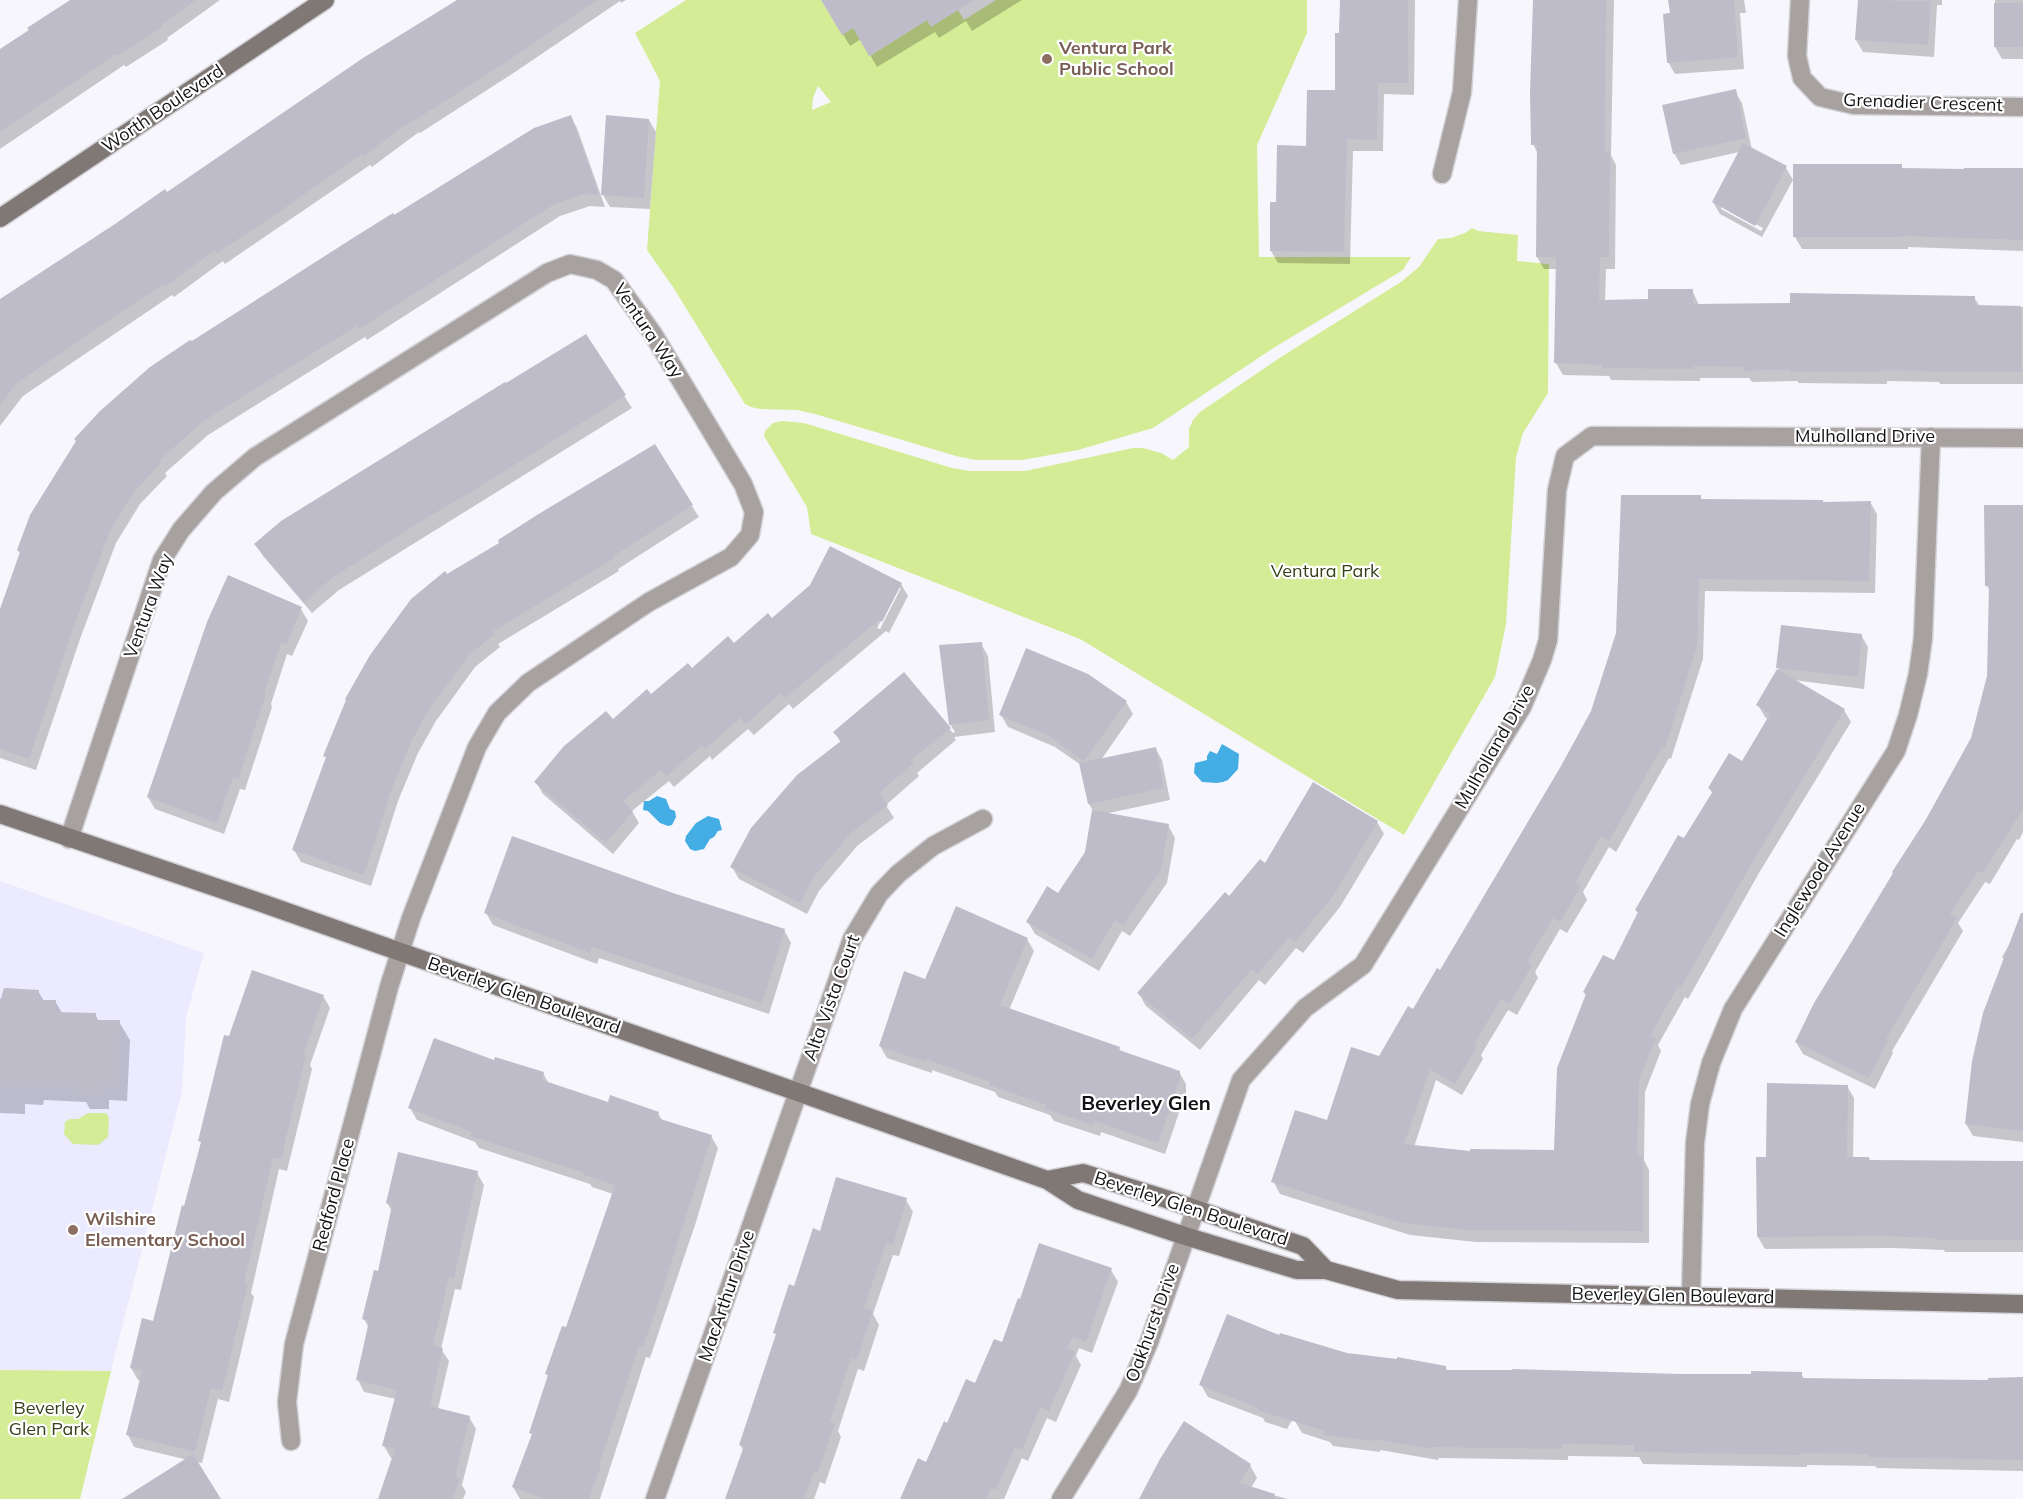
<!DOCTYPE html>
<html>
<head>
<meta charset="utf-8">
<style>
  body { margin:0 }
  canvas { display:block; background:#f7f6fd }
</style>
</head>
<body>
<canvas width="2023" height="1499"></canvas>
<script>
const ctx = document.querySelector('canvas').getContext('2d');
ctx.lineJoin = 'round';
function paint(path, color) { ctx.fillStyle = color; ctx.fill(path, 'evenodd'); }
const poly = rows => new Path2D(rows.map(r => 'M' + r).join(''));
function stroke(path, color, width, dash) { ctx.strokeStyle = color; ctx.lineWidth = width; ctx.lineCap = dash ? 'butt' : 'round'; ctx.setLineDash(dash || []); ctx.stroke(path); }
function drawText(font, color, halo, rows, align = 'center') {
  ctx.font = font + ' Mulish,sans-serif'; ctx.lineWidth = 4.5; ctx.setLineDash([]); ctx.textBaseline = 'middle'; ctx.strokeStyle = halo; ctx.fillStyle = color; for (const [text, x, y, turn = 0] of rows) {
    ctx.save(); ctx.translate(x, y); ctx.rotate((+turn || 0) * Math.PI / 180); ctx.textAlign = isNaN(turn) ? turn : align; if (halo) ctx.strokeText(text, 0, 0); ctx.fillText(text, 0, 0); ctx.restore();
  }
}
paint(poly([
  [0,881,204,953,186,1017,182,1091,111,1371,0,1370]
]), '#ebeafe');
paint(poly([
  [686,0,821,0,842,34,853,28,870,56,927,20,931,26,958,10,964,20,996,0,1307,0,1307,33,1257,145,1259,257,1411,257,1403,270,1275,347,1153,428,1078,450,1022,460,976,460,956,456,815,414,797,410,760,409,751,407,745,404,673,287,647,250,660,81,635,33],
  [818,86,831,102,812,110,813,98],
  [1472,228,1478,231,1518,235,1517,261,1549,264,1548,393,1523,433,1516,457,1506,624,1495,677,1404,835,1080,639,811,534,807,507,764,436,765,431,773,423,782,421,804,423,952,468,970,471,1025,471,1133,448,1143,448,1161,453,1173,460,1189,447,1189,429,1193,420,1200,412,1281,357,1401,282,1419,267,1438,239,1451,238,1465,233],
  [88,1113,106,1113,109,1118,108,1137,98,1145,73,1144,64,1134,65,1122,70,1119,78,1119],
  [0,1370,111,1371,80,1499,0,1499]
]), '#d3ec95');
paint(poly([
  [1222,744,1239,754,1238,769,1228,780,1223,782,1217,783,1202,782,1194,773,1195,763,1207,760,1207,756,1210,751,1217,754],
  [657,796,666,799,670,809,675,811,676,817,672,825,668,826,660,823,648,811,643,810,644,801,649,801],
  [708,816,719,819,722,830,718,831,714,837,710,839,704,849,695,851,690,849,685,841,686,836,696,823]
]), '#44ade4');
paint(poly([
  [72,0,220,0,167,38,168,40,126,67,124,65,0,149,0,51],
  [460,0,626,0,621,3,620,1,512,74,420,133,419,132,372,167,370,165,225,264,223,261,174,297,172,295,23,396,0,426,0,301,166,194],
  [822,0,1022,0,972,31,966,21,939,38,935,32,877,67,861,39,850,46],
  [1341,0,1415,0,1414,95,1384,94,1383,151,1353,151,1350,264,1278,263,1271,251,1278,203,1336,92],
  [1534,0,1614,0,1611,155,1616,165,1615,269,1606,269,1605,301,1650,301,1692,290,1699,305,1791,305,1791,294,1974,297,1980,307,2023,307,2023,384,1940,384,1939,382,1887,381,1887,384,1799,383,1797,381,1752,382,1749,378,1700,378,1700,381,1611,380,1609,376,1563,375,1556,363,1557,269,1544,269,1537,257,1538,154,1533,144],
  [1670,0,1744,0,1746,13,1740,13,1744,69,1675,74,1668,62,1671,15],
  [1859,0,1942,0,1942,5,1937,5,1934,57,1863,52,1856,40],
  [1995,0,2023,0,2023,59,2002,59,1995,47],
  [1735,91,1742,103,1752,150,1786,168,1793,180,1762,237,1720,214,1713,202,1739,152,1681,165,1674,153],
  [1721,206,1763,228,1761,231,1721,209],
  [570,116,577,128,605,207,590,206,560,216,367,340,365,337,208,435,165,473,167,476,140,504,116,543,80,639,36,770,0,758,0,615,21,555,18,550,191,343,394,217],
  [649,120,656,132,650,209,610,207,603,195],
  [1795,166,1901,166,1903,170,2023,169,2023,251,1908,247,1908,249,1802,249,1795,237],
  [586,336,632,408,339,590,312,613,263,556,256,545],
  [1700,497,1702,500,1823,504,1870,502,1877,514,1875,593,1705,591,1703,659,1671,759,1669,758,1616,852,1609,847,1583,892,1587,900,1567,933,1560,929,1535,972,1538,978,1517,1015,1508,1010,1481,1055,1483,1059,1462,1095,1436,1080,1414,1147,1471,1152,1556,1152,1586,996,1584,992,1614,962,1639,914,1636,910,1713,794,1709,788,1742,763,1769,720,1765,717,1758,705,1779,669,1778,667,1861,635,1868,647,1864,689,1793,680,1844,710,1851,722,1759,873,1688,999,1685,997,1658,1045,1661,1051,1645,1092,1644,1160,1649,1170,1649,1243,1476,1242,1410,1235,1280,1194,1273,1181,1328,1122,1380,1058,1441,972,1563,767],
  [692,506,699,517,618,569,619,571,498,644,500,647,475,667,436,721,418,753,398,801,371,886,301,862,294,850,327,759,325,756,447,576],
  [2023,507,2023,832,2019,840,2017,839,1990,884,1985,882,1958,923,1963,931,1892,1051,1893,1053,1875,1089,1803,1054,1796,1042,1926,821,1972,739,1988,676,1991,592,1987,586],
  [901,584,908,596,889,633,886,631,793,709,789,704,754,735,748,729,712,760,710,756,674,787,669,781,632,811,639,823,613,854,543,794,536,782,613,721,772,620],
  [898,588,901,588,880,629,877,628],
  [301,609,308,621,292,656,287,654,271,704,272,707,245,790,240,789,224,834,155,809,148,797],
  [981,644,988,656,995,732,954,737,956,740,917,773,919,776,886,805,894,818,857,846,819,891,807,914,739,879,732,867,841,743,835,732,904,675,953,733,955,732,950,724],
  [1126,702,1133,714,1101,760,1155,748,1162,760,1170,800,1104,814,1168,825,1175,838,1167,883,1130,936,1122,931,1099,971,1035,934,1028,922,1059,895,1086,852,1093,811,1089,804,1081,765,1055,747,1008,727,1001,715],
  [1313,784,1377,822,1384,834,1340,907,1303,953,1296,948,1265,985,1259,980,1200,1050,1146,1006,1139,994,1230,898,1266,865],
  [673,894,784,930,791,943,769,1014,599,958,597,964,493,925,486,913],
  [2022,922,2023,922,2023,1142,1973,1136,1966,1124,2005,961,2002,957],
  [1027,939,1034,951,1009,1010,1119,1048,1121,1052,1179,1072,1186,1084,1186,1092,1165,1154,1101,1132,1100,1136,1054,1121,1050,1115,998,1097,995,1092,932,1070,932,1073,887,1058,880,1046,926,980],
  [38,991,44,1001,55,1001,62,1013,95,1014,99,1022,119,1022,130,1040,127,1101,109,1100,109,1109,90,1109,86,1102,44,1100,43,1105,25,1104,25,1114,0,1113,0,999],
  [323,996,330,1008,310,1065,312,1069,287,1171,279,1169,251,1293,254,1297,229,1402,218,1399,202,1463,196,1462,219,1499,125,1499,188,1460,134,1447,128,1435,141,1381,138,1380,131,1368,154,1323,202,1144,200,1141,230,1038],
  [495,1062,543,1073,549,1084,609,1104,658,1113,663,1122,711,1136,718,1148,696,1222,650,1358,646,1357,600,1499,520,1499,513,1487,533,1436,531,1433,548,1377,547,1373,566,1329,613,1194,592,1187,590,1184,479,1148,475,1142,417,1120,410,1108],
  [1847,1086,1854,1098,1853,1159,1869,1158,1871,1162,2023,1163,2023,1252,1945,1252,1944,1250,1893,1248,1765,1249,1758,1237,1767,1159],
  [477,1173,484,1185,461,1290,455,1289,441,1349,449,1361,438,1409,469,1417,476,1429,462,1485,466,1492,463,1499,379,1499,393,1458,391,1458,384,1446,396,1399,364,1392,358,1380,369,1328,364,1319,380,1273,392,1211,387,1203],
  [906,1200,913,1212,899,1256,893,1255,873,1314,879,1325,864,1371,858,1369,838,1431,841,1437,825,1484,820,1482,814,1499,727,1499,744,1451,740,1445,777,1337,775,1333,821,1232],
  [1111,1270,1118,1282,1092,1353,1079,1348,1076,1356,1081,1365,1056,1422,1047,1418,1028,1461,1022,1458,1004,1499,901,1499,927,1464,948,1425,1002,1344],
  [1280,1337,1346,1354,1445,1367,1448,1371,1681,1375,1801,1374,1805,1380,1989,1382,2023,1379,2023,1471,1877,1468,1875,1466,1807,1465,1807,1467,1643,1464,1639,1457,1568,1456,1568,1460,1439,1458,1438,1460,1380,1450,1380,1452,1333,1446,1330,1442,1302,1433,1295,1421,1297,1412,1287,1429,1265,1422,1263,1418,1208,1397,1201,1385],
  [1250,1465,1257,1478,1244,1499,1141,1499],
  [1273,1495,1288,1499,1272,1499]
]), '#0003');
paint(poly([
  [70,0,196,0,161,25,162,27,118,56,116,54,0,132,0,49,29,30,27,28],
  [457,0,597,0,505,63,412,122,411,121,364,156,362,154,266,221,217,253,215,250,166,286,164,284,112,318,16,384,0,405,0,299,115,224,165,189,167,192,363,58],
  [821,0,974,0,931,27,927,20,869,56,853,28,842,35],
  [1340,0,1408,0,1408,83,1378,83,1377,140,1347,139,1344,252,1270,251,1270,202,1276,202,1277,145,1306,146,1307,90,1335,90,1335,33,1339,33],
  [1533,0,1606,0,1605,151,1610,151,1609,257,1600,257,1599,300,1648,299,1648,289,1693,289,1693,304,1790,303,1790,293,1975,296,1975,305,2021,306,2021,372,1931,372,1931,371,1881,370,1881,372,1790,372,1790,369,1744,371,1744,367,1694,366,1694,369,1602,368,1602,365,1554,363,1556,257,1536,257,1537,145,1531,145,1530,93],
  [1668,0,1734,0,1738,57,1667,63,1663,14,1670,13],
  [1858,0,1931,1,1928,45,1855,40],
  [1994,3,2023,3,2023,47,1994,47],
  [1736,89,1746,138,1673,154,1662,105],
  [571,115,599,195,583,194,553,205,359,329,357,326,237,400,201,423,159,461,161,463,134,492,110,531,74,626,29,759,0,749,0,609,20,552,17,550,30,515,76,441,74,439,100,411,150,367,190,340,192,341,353,238,393,213,394,215,534,128],
  [606,115,649,119,644,198,601,195],
  [1743,143,1787,166,1755,226,1712,202],
  [1793,164,1902,164,1902,168,1964,169,1964,168,2023,168,2023,240,1902,236,1902,237,1793,237],
  [586,334,626,395,468,494,428,517,332,578,304,602,254,544,281,521,505,382,506,383],
  [655,444,693,505,612,557,613,559,492,632,495,634,469,655,429,709,412,740,392,788,364,875,292,850,326,757,323,756,346,700,345,699,370,655,411,599,445,571,447,574,499,543,498,540,537,515],
  [1621,495,1701,495,1701,499,1823,500,1823,502,1871,501,1869,581,1699,579,1697,646,1665,748,1662,747,1609,841,1601,836,1575,883,1581,886,1560,922,1553,918,1527,962,1532,965,1510,1004,1501,999,1474,1044,1477,1046,1455,1084,1430,1069,1404,1144,1470,1151,1470,1149,1554,1150,1557,1068,1586,994,1583,992,1603,955,1614,960,1638,912,1635,910,1678,835,1684,838,1713,791,1708,788,1729,753,1742,761,1770,714,1756,705,1777,669,1845,709,1753,861,1681,987,1678,986,1650,1036,1656,1038,1639,1079,1637,1156,1643,1156,1643,1231,1468,1230,1402,1223,1271,1182,1295,1110,1327,1120,1351,1047,1379,1056,1408,1006,1413,1009,1437,968,1440,970,1561,766,1591,711,1616,633],
  [1984,505,2023,505,2023,809,1983,873,1978,871,1950,914,1957,918,1886,1039,1888,1040,1869,1078,1795,1042,1814,1003,1866,918,1893,873,1892,872,1925,821,1971,738,1987,676,1989,586,1985,586],
  [830,546,902,583,882,622,879,620,785,698,781,693,746,724,740,718,705,749,702,745,667,776,661,770,623,801,633,811,606,843,534,782,564,746,606,711,613,719,647,689,651,694,688,663,692,668,728,636,734,643,768,613,772,618,810,585],
  [228,575,302,607,286,645,281,643,264,693,266,694,238,779,233,777,217,823,147,797,207,622],
  [1781,625,1862,634,1858,677,1776,668],
  [982,642,989,720,949,725,939,645],
  [1026,648,1088,674,1127,701,1084,761,1047,735,999,715],
  [904,672,951,728,911,760,914,763,879,793,888,805,850,834,813,878,800,903,730,867,751,828,797,775,841,741,833,732],
  [1156,747,1164,788,1088,804,1079,763],
  [1313,782,1378,821,1334,895,1295,942,1289,937,1258,974,1252,969,1192,1039,1137,993,1225,892,1229,896,1260,859,1265,863],
  [1092,810,1169,824,1161,870,1123,925,1115,920,1092,959,1026,922,1047,886,1058,893,1085,852],
  [512,836,673,893,785,929,762,1003,592,947,590,953,484,913],
  [956,906,1028,938,1000,1005,1120,1047,1119,1050,1180,1071,1180,1079,1158,1143,1095,1121,1093,1125,1045,1109,1046,1105,989,1085,990,1082,926,1059,925,1062,879,1046,904,971,925,979],
  [2021,913,2023,913,2023,1131,1965,1124,1972,1061,1983,1013],
  [252,970,324,995,303,1055,306,1055,281,1159,273,1158,244,1283,248,1284,222,1391,211,1388,195,1452,126,1435,142,1371,130,1368,142,1318,153,1321,182,1205,184,1206,201,1142,198,1141,224,1035,229,1036],
  [4,988,39,990,37,1000,56,1000,55,1012,96,1013,96,1020,120,1020,117,1083,99,1082,99,1092,77,1091,78,1084,34,1082,33,1087,0,1085,0,1002],
  [434,1038,494,1060,495,1057,544,1072,542,1080,608,1102,610,1095,659,1112,657,1118,712,1135,660,1298,643,1347,639,1346,599,1465,601,1466,589,1499,545,1499,512,1487,532,1434,529,1433,548,1375,545,1374,562,1326,566,1327,615,1185,584,1175,585,1173,470,1136,472,1132,408,1108],
  [1767,1083,1848,1085,1847,1157,1869,1157,1869,1160,2023,1161,2023,1240,1936,1240,1936,1238,1885,1236,1757,1237,1756,1157,1766,1157],
  [398,1152,478,1171,454,1278,449,1277,433,1345,443,1348,430,1406,470,1416,455,1477,460,1478,453,1499,378,1499,395,1449,382,1446,397,1390,356,1380,369,1321,362,1319,374,1270,378,1271,392,1205,386,1203],
  [836,1177,907,1198,893,1245,886,1243,864,1308,873,1311,857,1360,851,1358,830,1422,835,1423,818,1472,814,1471,804,1499,725,1499,744,1446,739,1445,776,1334,773,1333,789,1284,794,1286,813,1228,820,1231],
  [1039,1243,1112,1268,1086,1342,1073,1337,1067,1347,1075,1352,1049,1411,1040,1407,1022,1450,1015,1447,996,1490,991,1488,986,1499,900,1499,918,1458,926,1462,944,1421,947,1423,966,1379,975,1383,994,1339,1002,1342,1018,1298,1020,1299],
  [1227,1314,1279,1335,1280,1333,1347,1353,1397,1359,1397,1357,1446,1366,1446,1370,1512,1370,1512,1369,1681,1374,1751,1374,1751,1371,1802,1372,1802,1378,1870,1379,1988,1380,1988,1378,2023,1377,2023,1460,1868,1457,1868,1454,1801,1453,1800,1455,1634,1452,1634,1445,1562,1444,1562,1449,1432,1447,1432,1449,1374,1439,1374,1441,1324,1435,1325,1431,1257,1410,1258,1408,1199,1385],
  [1184,1421,1251,1464,1240,1483,1275,1494,1274,1499,1139,1499,1160,1459],
  [193,1454,221,1499,122,1499]
]), '#bdbcc8');
const street = poly([
  [1800,0,1797,56,1802,78,1820,97,1854,105,2023,107],
  [1442,174,1462,92,1468,0],
  [69,839,162,560,181,530,214,492,255,457,547,273,570,264,597,270,614,280,653,334,743,484,754,512,750,535,731,557,649,602,528,683,497,713,477,747,411,918,389,987,294,1344,287,1402,291,1441],
  [1691,1296,1695,1143,1700,1104,1711,1063,1733,1009,1896,751,1908,715,1918,674,1923,638,1931,437],
  [655,1499,852,939,879,894,898,874,933,846,983,819],
  [1061,1499,1128,1391,1149,1342,1241,1080,1305,1008,1363,965,1522,707,1542,660,1548,640,1557,490,1565,456,1592,436,2023,438]
]);
const secondary = poly([
  [0,218,325,0],
  [0,814,256,901,1047,1180,1078,1200,1185,1236,1297,1270,1326,1270,1398,1290,2023,1304],
  [1047,1180,1083,1173,1166,1199,1303,1246,1326,1270]
]);
stroke(street, '#d2d2d8', 21);
stroke(secondary, '#d2d2d8', 21);
stroke(street, '#a7a19f', 18);
stroke(secondary, '#807875', 18);
for (const [x, y, r, color] of [
  [1047,59,6,"#8d6e63"],
  [73,1230,6,"#8d6e63"]
]) { const dot = new Path2D(); dot.arc(x, y, r, 0, 2 * Math.PI); ctx.fillStyle = color; ctx.fill(dot); stroke(dot, '#fff', 2); }
drawText('bold 18px', '#785e54', '#fff', [
  ["Ventura Park",1059,49],
  ["Public School",1059,70],
  ["Wilshire",85,1220],
  ["Elementary School",85,1241]
], 'left');
drawText('18px', '#121216', '#fff', [
  ["Grenadier Crescent",1923,103,2],
  ["Worth Boulevard",163,109,-34],
  ["Ventura Way",648,331,56],
  ["Mulholland Drive",1865,437],
  ["Ventura Way",149,606,-70],
  ["Mulholland Drive",1495,747,-60],
  ["Inglewood Avenue",1820,870,-58],
  ["Beverley Glen Boulevard",524,996,19],
  ["Alta Vista Court",832,998,-70],
  ["Redford Place",334,1195,-75],
  ["Beverley Glen Boulevard",1191,1209,18],
  ["MacArthur Drive",727,1296,-71],
  ["Beverley Glen Boulevard",1673,1296,1],
  ["Oakhurst Drive",1153,1323,-70]
]);
drawText('18px', '#353f18', '#fff', [
  ["Ventura Park",1325,572],
  ["Beverley",49,1409],
  ["Glen Park",49,1430]
]);
drawText('bold 20px', '#121216', '#fff', [
  ["Beverley Glen",1146,1104]
]);
</script>
</body>
</html>
